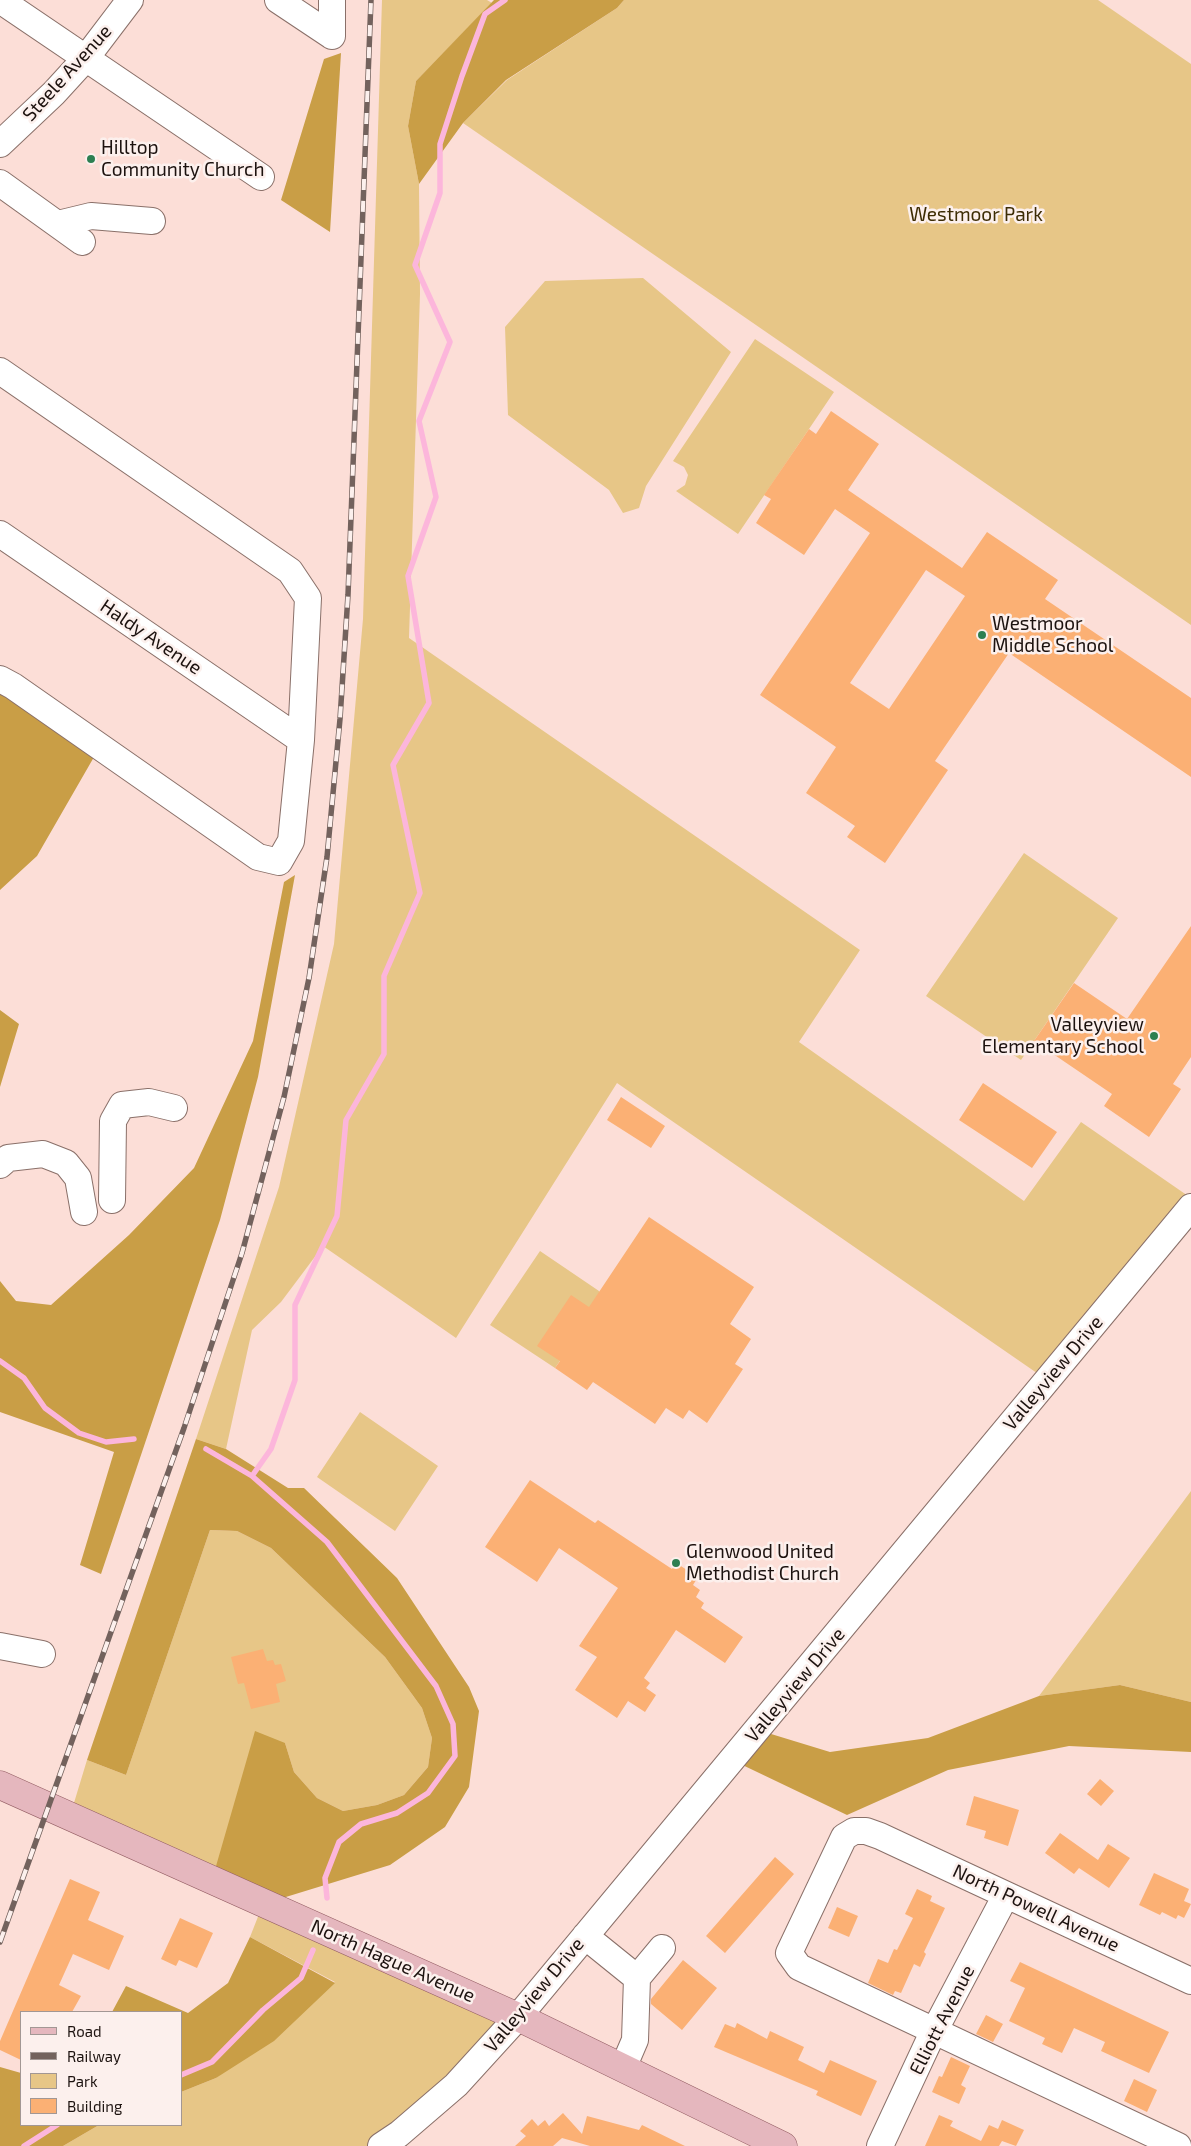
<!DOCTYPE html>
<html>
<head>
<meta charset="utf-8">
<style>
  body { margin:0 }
  #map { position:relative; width:1191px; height:2146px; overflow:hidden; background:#fcded7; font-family:"Exo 2",sans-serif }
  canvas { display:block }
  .legend { position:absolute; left:20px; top:2011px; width:162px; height:115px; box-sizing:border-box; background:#fcf0ed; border:1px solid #a29794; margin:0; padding:6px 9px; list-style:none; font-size:15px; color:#1c120f }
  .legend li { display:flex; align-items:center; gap:10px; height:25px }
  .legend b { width:25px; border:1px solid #a29794 }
</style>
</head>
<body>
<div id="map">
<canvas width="1191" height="2146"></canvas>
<ul class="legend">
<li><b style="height:6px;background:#e5b7be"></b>Road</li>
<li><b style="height:6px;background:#73625d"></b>Railway</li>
<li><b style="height:14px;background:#e7c687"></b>Park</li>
<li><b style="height:14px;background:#fbb074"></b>Building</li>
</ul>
</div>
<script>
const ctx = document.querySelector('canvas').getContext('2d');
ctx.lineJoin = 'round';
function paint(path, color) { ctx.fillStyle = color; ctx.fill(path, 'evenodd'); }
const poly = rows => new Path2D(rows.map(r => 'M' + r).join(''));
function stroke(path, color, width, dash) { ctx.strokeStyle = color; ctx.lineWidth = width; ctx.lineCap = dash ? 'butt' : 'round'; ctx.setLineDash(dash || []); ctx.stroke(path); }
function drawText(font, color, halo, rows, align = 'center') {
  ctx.font = font + ' "Exo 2",sans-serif'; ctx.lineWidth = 5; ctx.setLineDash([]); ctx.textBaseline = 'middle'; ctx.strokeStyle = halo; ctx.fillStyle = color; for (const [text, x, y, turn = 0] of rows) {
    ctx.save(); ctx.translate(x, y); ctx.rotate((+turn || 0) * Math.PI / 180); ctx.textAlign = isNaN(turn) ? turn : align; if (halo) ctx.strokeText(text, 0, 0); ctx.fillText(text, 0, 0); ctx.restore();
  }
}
paint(poly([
  [382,0,487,0,492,3,416,81,408,126,419,184,420,294,409,638,860,950,799,1042,1024,1201,1081,1122,1191,1198,1047,1380,617,1083,456,1338,323,1246,281,1302,252,1330,226,1449,196,1439,279,1187,334,944,363,619],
  [624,0,1098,0,1191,64,1191,625,463,123,507,80,617,8],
  [643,278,731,352,646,486,639,508,623,513,609,490,508,415,505,327,545,281],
  [755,339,834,392,738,534,676,491,685,485,688,475,684,467,673,461],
  [1024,853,1118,918,1021,1060,926,996],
  [540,1251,599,1291,603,1298,555,1368,490,1325],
  [360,1412,438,1466,395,1531,317,1477],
  [1191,1491,1191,1702,1120,1685,1039,1696],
  [210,1530,237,1531,271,1548,385,1657,422,1708,432,1738,428,1767,404,1795,377,1805,343,1811,317,1798,294,1772,285,1743,212,1880,70,1816,87,1760,126,1775],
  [263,1904,518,2017,381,2146,63,2146,99,2125,181,2125,181,2092,216,2078,335,1982,250,1937]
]), '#e7c687');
paint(poly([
  [494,0,624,0,617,8,506,80,463,123,419,184,408,126,416,81],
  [341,53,330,232,281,200,324,59],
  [0,689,94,757,37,856,0,890],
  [295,875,258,1077,220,1220,101,1574,80,1565,114,1452,0,1412,0,1281,16,1301,51,1305,129,1235,194,1168,253,1041,284,882],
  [0,1010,19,1024,0,1087],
  [196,1439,226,1449,288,1488,304,1488,397,1578,469,1687,479,1711,469,1787,445,1827,390,1865,263,1904,212,1880,255,1731,285,1743,294,1772,317,1798,343,1811,377,1805,404,1795,428,1767,432,1738,422,1708,385,1657,271,1548,237,1531,210,1530,126,1775,87,1760],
  [1120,1685,1191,1702,1191,1752,1069,1746,948,1770,847,1815,732,1760,758,1730,830,1752,928,1738,1039,1696],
  [250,1937,335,1983,274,2041,216,2078,181,2092,181,2012,112,2012,126,1986,188,2013,228,1983],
  [0,2067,21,2073,21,2125,99,2125,63,2146,0,2146]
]), '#c99e46');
stroke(poly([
  [0,1361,24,1378,45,1408,79,1433,106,1442,134,1439],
  [206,1449,252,1476,327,1542,436,1686,453,1724,455,1756,428,1793,397,1813,361,1824,339,1842,325,1878,327,1898],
  [252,1476,271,1449,295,1380,295,1305,337,1216,346,1120,384,1054,384,976,420,893,393,765,429,703,408,576,436,497,419,421,450,342,415,265,440,193,440,144,462,76,485,14,505,0],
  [181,2075,212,2062,263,2010,301,1978,313,1950],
  [24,2146,57,2125]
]), '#fcb6db', 5.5);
paint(poly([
  [831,411,879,444,848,490,962,568,987,532,1058,580,1045,599,1191,698,1191,777,1009,653,935,761,948,770,885,863,847,837,855,826,806,793,836,747,760,695,870,533,835,509,804,555,756,523,771,499,764,495,809,429,816,434],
  [926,570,965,596,889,709,850,683],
  [1191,926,1191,1057,1173,1084,1181,1089,1149,1137,1104,1106,1112,1094,1034,1041,1074,983,1127,1019],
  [983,1083,1057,1132,1032,1168,959,1120],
  [621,1097,665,1126,651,1148,607,1120],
  [649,1217,754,1287,730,1324,751,1339,735,1364,743,1369,707,1423,689,1410,683,1419,666,1408,655,1424,593,1382,587,1390,555,1368,560,1361,537,1346,571,1295,589,1307],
  [530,1480,595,1523,598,1520,672,1569,676,1563,698,1577,693,1585,700,1590,696,1597,704,1603,701,1608,743,1637,725,1663,676,1630,644,1678,650,1683,646,1688,656,1695,645,1712,628,1701,617,1718,575,1690,597,1657,579,1646,618,1588,559,1548,537,1582,485,1547],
  [263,1649,267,1661,273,1660,275,1665,281,1664,286,1681,276,1684,280,1702,251,1709,244,1683,238,1684,231,1657],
  [1100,1779,1114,1791,1101,1806,1087,1794],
  [974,1796,1019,1810,1008,1846,984,1838,986,1831,966,1825],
  [1060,1833,1098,1860,1108,1844,1130,1858,1109,1888,1079,1868,1074,1874,1045,1853],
  [775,1857,794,1874,725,1953,706,1936],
  [1154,1873,1189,1889,1184,1901,1191,1904,1184,1918,1178,1915,1176,1919,1162,1912,1160,1915,1139,1905],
  [70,1879,100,1892,88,1920,124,1936,109,1970,73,1954,59,1985,81,1996,72,2012,21,2012,21,2060,0,2050,0,2041],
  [917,1889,932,1896,930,1901,945,1908,924,1952,926,1954,920,1967,914,1964,901,1993,895,1991,893,1995,868,1983,878,1959,888,1963,894,1949,897,1950,913,1918,905,1914],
  [837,1907,858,1916,849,1937,828,1928],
  [180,1918,213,1933,197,1968,179,1960,176,1966,161,1959],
  [683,1960,717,1988,682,2030,651,2004,651,1999],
  [1020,1962,1169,2032,1149,2073,1101,2051,1105,2042,1074,2028,1062,2053,1042,2044,1045,2038,1009,2021,1025,1988,1010,1981],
  [986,2015,1003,2024,993,2042,976,2034],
  [737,2023,767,2039,770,2031,804,2047,798,2060,824,2073,830,2060,877,2081,861,2116,816,2095,818,2091,714,2047,725,2024,735,2028],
  [951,2057,970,2066,961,2085,966,2088,959,2104,932,2092,939,2076,942,2077],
  [1134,2079,1157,2090,1147,2112,1124,2101],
  [563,2113,582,2134,587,2116,639,2130,642,2125,685,2146,590,2146,562,2138,553,2146,515,2146,526,2136,520,2131,532,2119,538,2126,545,2120,549,2126],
  [939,2115,953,2121,950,2126,981,2141,989,2125,998,2129,1002,2120,1024,2130,1016,2146,1002,2141,999,2146,925,2146]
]), '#fbb074');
const minor = poly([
  [0,0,261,177],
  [278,0,332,36],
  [332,36,332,0],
  [0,144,54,93,86,58,130,0],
  [0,183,82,242],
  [58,224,91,216,152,221],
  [0,371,290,571,308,598,301,740,291,841,279,862,258,857,13,686,0,679],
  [0,534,301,740],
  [0,1165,8,1158,43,1154,66,1163,78,1178,84,1212],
  [112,1200,113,1121,122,1105,149,1102,174,1108],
  [0,1646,42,1654],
  [585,1936,637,1978,635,2040,623,2068],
  [637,1978,662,1948],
  [381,2146,399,2134,456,2085,518,2017,1191,1207],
  [880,2146,928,2043,1006,1895],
  [1178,2146,799,1967,789,1953,844,1837,854,1831,866,1831,880,1836,1191,1981]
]);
const major = poly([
  [0,1785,518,2017,783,2146]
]);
stroke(minor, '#8a7069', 28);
stroke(major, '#945e64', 29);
stroke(minor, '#fff', 26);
stroke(major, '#e5b7be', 28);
const rail = poly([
  [0,1942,184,1428,242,1253,284,1097,309,978,327,857,340,719,348,595,371,0]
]);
stroke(rail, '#73625d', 5.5);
stroke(rail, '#fcf0ed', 4, [11]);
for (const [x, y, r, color] of [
  [91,159,5,"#2d7f51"],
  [982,635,5,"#2d7f51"],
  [1154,1036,5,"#2d7f51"],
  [676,1563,5,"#2d7f51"]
]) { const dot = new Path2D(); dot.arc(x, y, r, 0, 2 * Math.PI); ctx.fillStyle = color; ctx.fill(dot); stroke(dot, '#fcf0ed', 2); }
drawText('19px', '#1c120f', '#fcf0ed', [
  ["Steele Avenue",67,73,-48],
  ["Haldy Avenue",151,637,34],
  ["Valleyview Drive",1053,1373,-50],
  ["Valleyview Drive",795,1685,-50],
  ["North Powell Avenue",1036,1908,25],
  ["North Hague Avenue",393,1961,24],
  ["Valleyview Drive",534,1995,-50],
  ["Elliott Avenue",942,2020,-63]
]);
drawText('19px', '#1c120f', '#fcf0ed', [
  ["Hilltop",101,148],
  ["Community Church",101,170],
  ["Westmoor",992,624],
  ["Middle School",992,646],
  ["Valleyview",1144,1025,"right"],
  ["Elementary School",1144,1047,"right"],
  ["Glenwood United",686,1552],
  ["Methodist Church",686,1574]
], 'left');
drawText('19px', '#3d2c04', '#fcf0ed', [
  ["Westmoor Park",976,215]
]);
</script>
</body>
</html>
